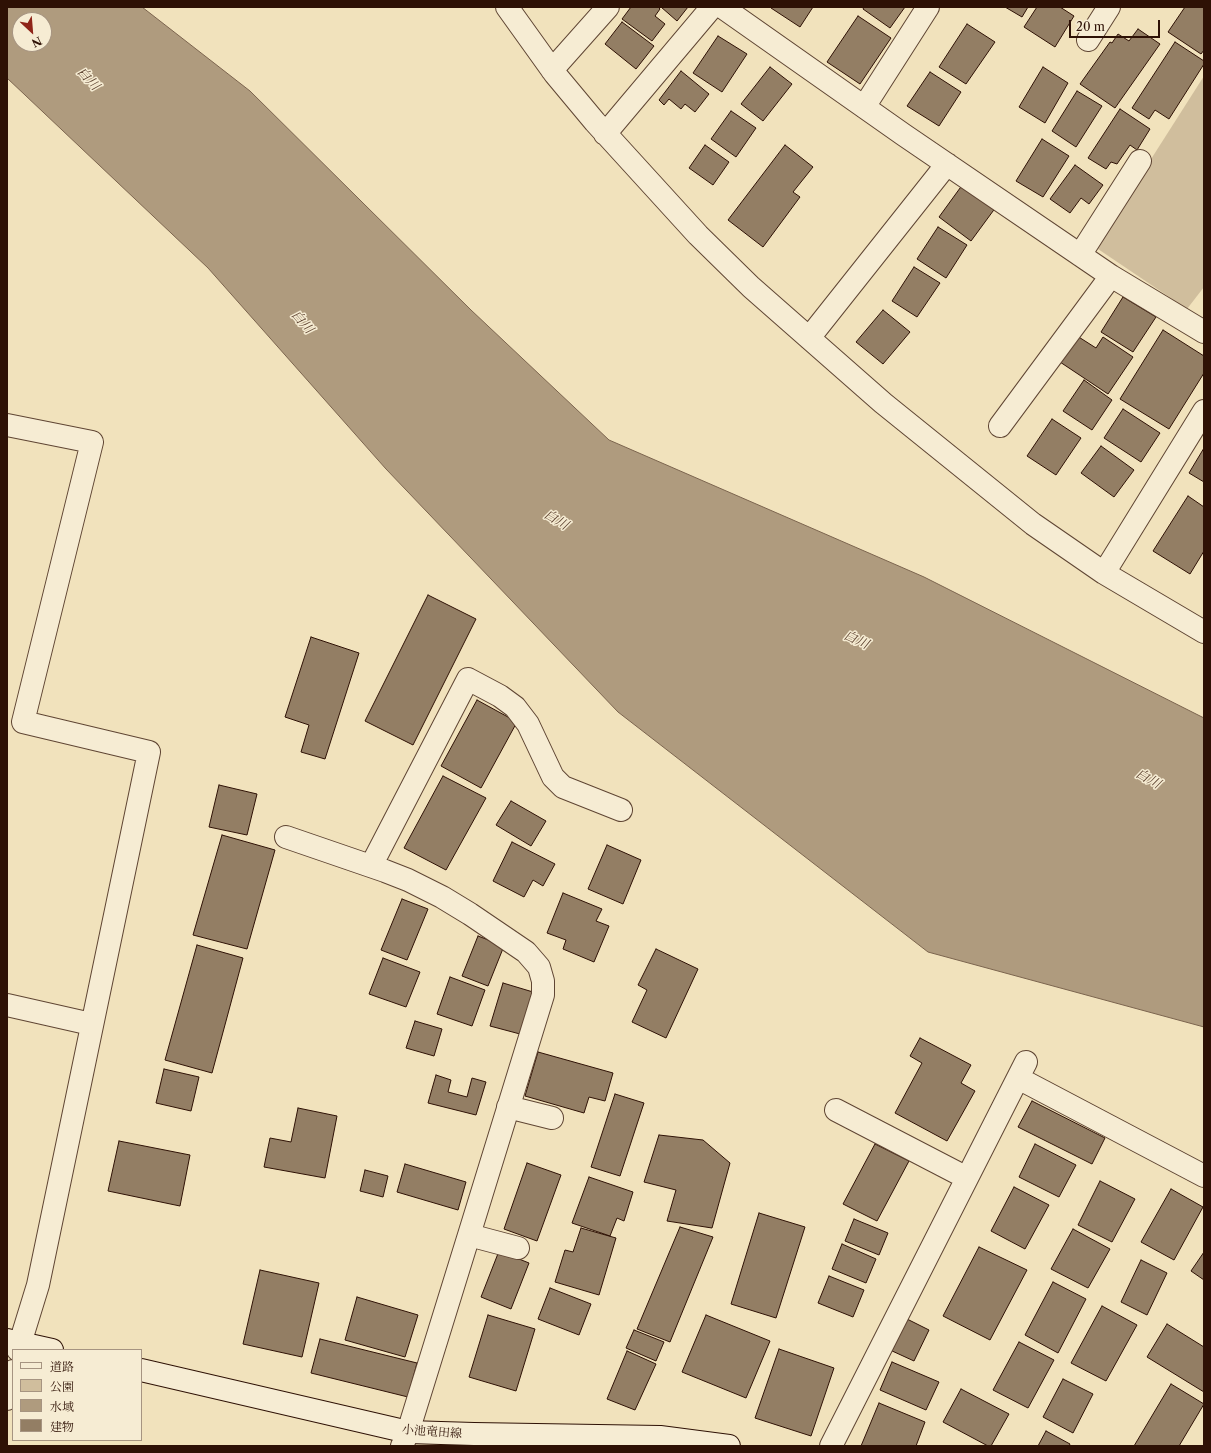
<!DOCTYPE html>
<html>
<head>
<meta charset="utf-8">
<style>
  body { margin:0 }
  #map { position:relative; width:1211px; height:1453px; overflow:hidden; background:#f1e2bc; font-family:"Libre Caslon Text","Noto Serif JP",serif }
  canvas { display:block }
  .frame { position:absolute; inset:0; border:8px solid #2e1105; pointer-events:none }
  .legend { position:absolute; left:12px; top:1349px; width:130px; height:92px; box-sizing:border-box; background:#f6ecd3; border:1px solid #a69481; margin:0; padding:5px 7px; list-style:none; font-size:12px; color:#2e1105 }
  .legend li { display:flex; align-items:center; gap:8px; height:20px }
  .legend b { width:20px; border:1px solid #a69481 }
  .north { position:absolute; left:12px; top:12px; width:40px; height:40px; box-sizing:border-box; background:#f6ecd3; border:1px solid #a69481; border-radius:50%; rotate:154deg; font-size:11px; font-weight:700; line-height:16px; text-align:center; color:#2e1105 }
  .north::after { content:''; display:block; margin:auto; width:14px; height:18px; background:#8f2418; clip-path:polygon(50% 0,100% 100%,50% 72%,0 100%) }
  .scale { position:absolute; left:1069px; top:20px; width:91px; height:18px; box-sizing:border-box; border:2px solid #2e1105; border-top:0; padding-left:5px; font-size:12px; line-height:14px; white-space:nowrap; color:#2e1105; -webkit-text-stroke:3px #f6ecd3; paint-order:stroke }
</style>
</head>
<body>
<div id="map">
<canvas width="1211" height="1453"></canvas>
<div class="frame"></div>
<ul class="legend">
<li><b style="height:5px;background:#f6ecd3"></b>道路</li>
<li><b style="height:11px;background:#d0be9d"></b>公園</li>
<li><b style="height:11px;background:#af9b7e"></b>水域</li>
<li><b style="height:11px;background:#937e64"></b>建物</li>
</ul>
<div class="north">N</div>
<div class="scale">20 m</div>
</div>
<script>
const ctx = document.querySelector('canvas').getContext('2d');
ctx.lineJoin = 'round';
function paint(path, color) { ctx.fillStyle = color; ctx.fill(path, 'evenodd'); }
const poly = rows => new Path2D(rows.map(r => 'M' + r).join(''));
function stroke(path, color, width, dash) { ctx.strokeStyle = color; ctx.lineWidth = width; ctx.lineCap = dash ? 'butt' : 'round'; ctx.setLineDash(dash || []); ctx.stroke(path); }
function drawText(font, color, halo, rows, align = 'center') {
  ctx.font = font + ' "Libre Caslon Text","Noto Serif JP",serif'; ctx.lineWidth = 3; ctx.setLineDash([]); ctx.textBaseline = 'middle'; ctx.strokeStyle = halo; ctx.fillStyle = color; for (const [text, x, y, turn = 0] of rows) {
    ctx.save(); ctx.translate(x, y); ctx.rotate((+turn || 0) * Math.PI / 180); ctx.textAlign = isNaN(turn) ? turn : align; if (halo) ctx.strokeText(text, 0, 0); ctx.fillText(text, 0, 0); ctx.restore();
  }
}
paint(poly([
  [1204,76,1204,287,1187,309,1095,247]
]), '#d0be9d');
const water = poly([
  [7,7,142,7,250,91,471,310,609,440,924,577,1204,718,1204,1027,928,952,618,712,386,469,208,268,7,78,7,7],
  [20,20,44,20,44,44,20,44,20,20]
]);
paint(water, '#af9b7e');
stroke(water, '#7b644e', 1);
const building = poly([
  [631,7,658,7,660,9,655,16,665,24,652,41,622,19,631,7],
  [661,7,688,7,677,21,661,7],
  [772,7,813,7,800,27,771,8,772,7],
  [864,7,905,7,890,28,863,9,864,7],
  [1005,7,1028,7,1022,17,1005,7],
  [1037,7,1060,7,1074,16,1055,47,1024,27,1037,7],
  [1185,7,1204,7,1204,50,1201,54,1168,32,1185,7],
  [858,16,891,38,860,84,827,62,858,16],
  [622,22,654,46,636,69,605,44,622,22],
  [967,24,995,42,966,84,939,67,967,24],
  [1138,29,1160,44,1115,108,1080,84,1110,42,1112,43,1118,34,1129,41,1138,29],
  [718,36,747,54,722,92,693,73,718,36],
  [1175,42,1204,61,1204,64,1169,119,1155,110,1149,119,1132,108,1175,42],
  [770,67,792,84,763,121,741,104,770,67],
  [1043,67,1068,83,1045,123,1019,107,1043,67],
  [681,71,709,94,695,112,685,104,681,109,669,99,664,105,659,100,681,71],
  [930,72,961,92,939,126,907,106,930,72],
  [1077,91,1102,106,1076,147,1052,131,1077,91],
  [1120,109,1150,129,1137,150,1130,145,1117,164,1111,162,1106,169,1088,158,1120,109],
  [731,111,756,128,736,157,711,139,731,111],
  [1042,139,1069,156,1043,197,1016,181,1042,139],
  [705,145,729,162,713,185,689,168,705,145],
  [785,145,813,167,793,192,800,197,763,247,728,220,785,145],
  [1075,165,1103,185,1089,204,1081,198,1070,213,1050,199,1075,165],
  [963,184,996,207,971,241,939,217,963,184],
  [938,227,967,245,946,278,917,259,938,227],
  [914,267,940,283,917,317,892,301,914,267],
  [1123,297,1156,317,1133,352,1101,332,1123,297],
  [883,310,910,332,883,364,856,342,883,310],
  [1163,330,1204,356,1204,373,1169,429,1120,399,1163,330],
  [1074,334,1096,348,1103,337,1133,357,1108,394,1057,360,1074,334],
  [1084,380,1112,400,1092,430,1063,411,1084,380],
  [1123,409,1160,433,1141,462,1104,438,1123,409],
  [1052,419,1081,438,1056,475,1027,456,1052,419],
  [1101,446,1134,470,1114,497,1081,473,1101,446],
  [1204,448,1204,482,1189,473,1204,448],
  [1188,496,1204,507,1204,551,1190,574,1153,551,1188,496],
  [428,595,476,619,413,745,365,721,428,595],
  [311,637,359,653,325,759,301,752,309,725,285,717,311,637],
  [477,700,517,722,481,788,441,766,477,700],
  [443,776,486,798,446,870,404,848,443,776],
  [219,785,257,794,247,835,209,827,219,785],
  [511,801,546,821,531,846,496,825,511,801],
  [222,835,275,850,247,949,193,935,222,835],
  [512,842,555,864,543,886,533,880,524,897,493,881,512,842],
  [607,845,641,860,623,904,588,889,607,845],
  [563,893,602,909,596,921,609,926,594,962,563,949,566,940,547,933,563,893],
  [402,899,428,909,407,960,381,950,402,899],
  [478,936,504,946,488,986,462,976,478,936],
  [197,945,243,958,212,1073,165,1060,197,945],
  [656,949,698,969,666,1038,632,1022,647,990,638,985,656,949],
  [383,958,420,972,406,1007,369,994,383,958],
  [450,977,485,990,472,1026,437,1014,450,977],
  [503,983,533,992,520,1034,490,1026,503,983],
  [415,1021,442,1029,434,1056,406,1048,415,1021],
  [920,1038,971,1065,961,1083,975,1091,947,1141,895,1113,922,1063,910,1056,920,1038],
  [538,1052,613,1073,605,1101,589,1097,584,1113,525,1096,538,1052],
  [164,1069,199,1077,191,1111,156,1103,164,1069],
  [436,1075,451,1080,448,1092,467,1097,472,1078,486,1082,476,1115,428,1103,436,1075],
  [615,1094,644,1103,620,1176,591,1167,615,1094],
  [1032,1101,1105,1138,1092,1164,1018,1127,1032,1101],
  [298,1108,337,1116,325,1178,264,1167,270,1138,291,1142,298,1108],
  [659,1135,703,1140,730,1163,712,1228,667,1221,676,1190,644,1182,659,1135],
  [119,1141,190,1155,180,1206,108,1191,119,1141],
  [875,1144,909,1161,877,1221,843,1204,875,1144],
  [1035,1144,1076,1165,1059,1197,1019,1177,1035,1144],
  [527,1163,561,1175,537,1241,504,1229,527,1163],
  [405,1164,466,1182,458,1210,397,1192,405,1164],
  [365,1170,388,1176,383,1197,360,1191,365,1170],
  [589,1177,633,1192,624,1221,617,1218,610,1236,572,1223,589,1177],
  [1100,1181,1135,1199,1112,1242,1078,1225,1100,1181],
  [1014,1187,1049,1205,1025,1249,991,1231,1014,1187],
  [1171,1189,1203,1207,1174,1260,1141,1242,1171,1189],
  [759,1213,805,1227,776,1318,731,1304,759,1213],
  [854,1219,888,1233,879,1255,845,1241,854,1219],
  [680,1227,713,1237,670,1342,637,1329,680,1227],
  [581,1228,616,1238,599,1295,555,1282,565,1250,573,1252,581,1228],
  [1073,1229,1110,1249,1088,1288,1051,1269,1073,1229],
  [842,1244,876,1259,866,1283,832,1269,842,1244],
  [979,1247,1027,1270,990,1340,943,1316,979,1247],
  [499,1251,529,1263,511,1309,481,1297,499,1251],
  [1204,1252,1204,1280,1191,1271,1204,1252],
  [1141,1260,1167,1273,1147,1315,1121,1302,1141,1260],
  [260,1270,319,1283,302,1357,243,1344,260,1270],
  [829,1276,864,1290,853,1317,818,1303,829,1276],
  [1053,1282,1086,1299,1058,1353,1025,1335,1053,1282],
  [550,1288,591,1304,579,1335,538,1319,550,1288],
  [357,1297,418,1315,405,1357,345,1340,357,1297],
  [1102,1306,1137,1325,1106,1381,1071,1363,1102,1306],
  [488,1315,535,1329,516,1391,469,1377,488,1315],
  [706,1315,770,1341,746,1398,682,1372,706,1315],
  [905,1318,929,1330,914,1361,890,1350,905,1318],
  [1167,1324,1204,1347,1204,1392,1147,1357,1167,1324],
  [634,1330,664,1342,656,1361,626,1348,634,1330],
  [320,1339,417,1363,408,1397,311,1373,320,1339],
  [1019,1342,1054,1360,1028,1408,993,1390,1019,1342],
  [779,1349,834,1368,811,1436,755,1418,779,1349],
  [627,1351,656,1364,635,1410,607,1399,627,1351],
  [892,1362,939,1382,926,1410,880,1390,892,1362],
  [1063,1379,1093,1394,1073,1433,1043,1417,1063,1379],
  [1171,1384,1204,1404,1179,1446,1134,1446,1171,1384],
  [961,1389,1009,1414,991,1446,988,1446,943,1422,961,1389],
  [879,1403,925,1422,916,1446,861,1446,879,1403],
  [1046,1431,1070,1444,1069,1446,1038,1446,1046,1431]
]);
paint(building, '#937e64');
stroke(building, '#2e1105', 1);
const street = poly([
  [507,7,555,74,595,122,698,235,751,287,883,403,1033,524,1104,573,1204,632],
  [722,7,904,135,1111,276,1204,332],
  [1088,40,1109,7],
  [552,70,608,7],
  [864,107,928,7],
  [605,134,712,7],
  [1080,255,1140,161],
  [809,338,947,164],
  [7,425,92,442,23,722,149,752,38,1285,18,1350],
  [1000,426,1111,276],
  [1104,573,1204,411],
  [286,837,385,871,408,880,442,897,470,914,526,952,539,967,543,981,543,995,469,1235,408,1432,402,1446],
  [371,866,468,679,500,696,515,707,528,724,553,777,563,787,621,810],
  [7,1005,91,1024],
  [1018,1078,1204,1176],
  [508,1107,552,1118],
  [836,1110,967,1178],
  [469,1235,518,1248],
  [7,1399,13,1371],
  [831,1446,1026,1062]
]);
const secondary = poly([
  [7,1340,52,1350],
  [141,1370,408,1432,474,1434,660,1437,729,1446]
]);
stroke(street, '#5f4533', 24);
stroke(secondary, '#2e1105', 24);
stroke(street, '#f6ecd3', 22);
stroke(secondary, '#f6ecd3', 22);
drawText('12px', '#2e1105', '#f6ecd3', [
  ["小池竜田線",432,1432,4]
]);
drawText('italic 13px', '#624835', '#f6ecd3', [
  ["白川",88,79,47],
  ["白川",302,322,49],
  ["白川",556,520,31],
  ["白川",856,640,25],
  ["白川",1148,779,30]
]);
</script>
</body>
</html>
